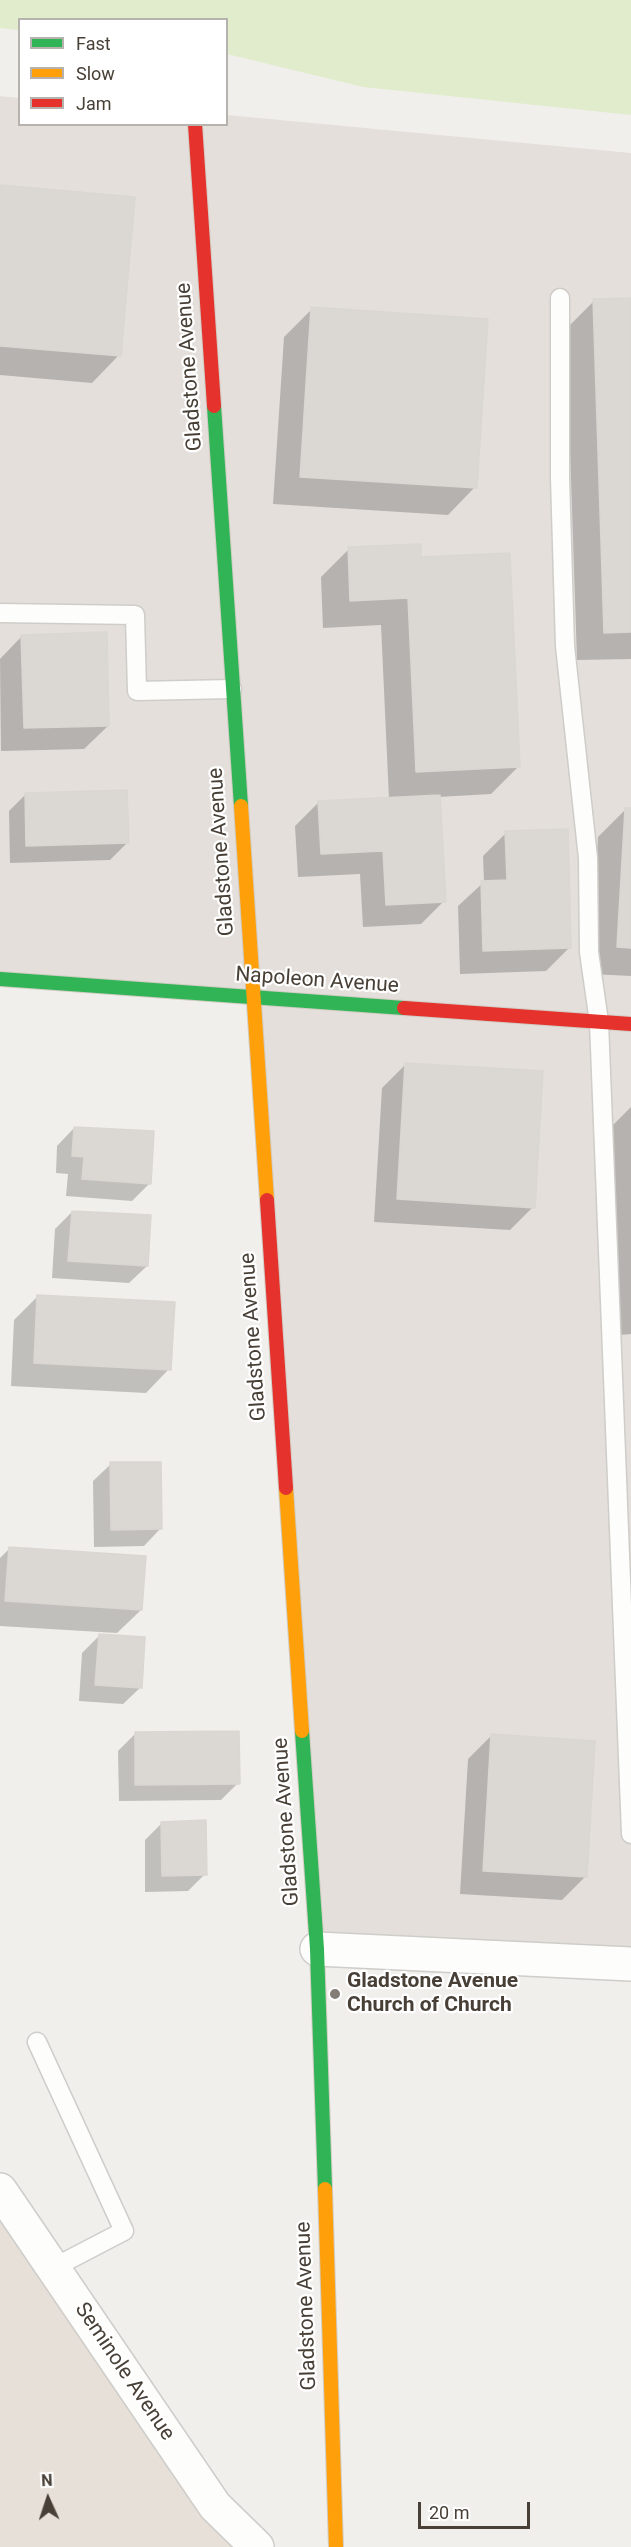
<!DOCTYPE html>
<html>
<head>
<meta charset="utf-8">
<style>
  body { margin:0 }
  #map { position:relative; width:631px; height:2547px; overflow:hidden; background:#f1efec; font-family:Roboto,sans-serif }
  canvas { display:block }
  .legend { position:absolute; left:18px; top:18px; width:210px; height:108px; box-sizing:border-box; background:#fff; border:2px solid #b6b3af; margin:0; padding:8px 10px; list-style:none; font-size:18px; color:#484037 }
  .legend li { display:flex; align-items:center; gap:12px; height:30px }
  .legend b { width:30px; border:2px solid #b6b3af }
  .north { position:absolute; left:18px; top:2469px; width:60px; height:60px; -webkit-text-stroke:4px #fff; paint-order:stroke; rotate:357deg; font-size:16px; font-weight:700; line-height:24px; text-align:center; color:#484037 }
  .north::after { content:''; display:block; margin:auto; width:21px; height:27px; background:#484037; clip-path:polygon(50% 0,100% 100%,50% 72%,0 100%) }
  .scale { position:absolute; left:418px; top:2502px; width:112px; height:27px; box-sizing:border-box; border:3px solid #484037; border-top:0; padding-left:8px; font-size:18px; line-height:21px; white-space:nowrap; color:#484037; -webkit-text-stroke:4px #fff; paint-order:stroke }
</style>
</head>
<body>
<div id="map">
<canvas width="631" height="2547"></canvas>
<ul class="legend">
<li><b style="height:8px;background:#30b455"></b>Fast</li>
<li><b style="height:8px;background:#ff9f0a"></b>Slow</li>
<li><b style="height:8px;background:#e5322d"></b>Jam</li>
</ul>
<div class="north">N</div>
<div class="scale">20 m</div>
</div>
<script>
const ctx = document.querySelector('canvas').getContext('2d');
ctx.lineJoin = 'round';
function paint(path, color) { ctx.fillStyle = color; ctx.fill(path, 'evenodd'); }
const poly = rows => new Path2D(rows.map(r => 'M' + r).join(''));
function stroke(path, color, width, dash) { ctx.strokeStyle = color; ctx.lineWidth = width; ctx.lineCap = dash ? 'butt' : 'round'; ctx.setLineDash(dash || []); ctx.stroke(path); }
function drawText(font, color, halo, rows, align = 'center') {
  ctx.font = font + ' Roboto,sans-serif'; ctx.lineWidth = 4.5; ctx.setLineDash([]); ctx.textBaseline = 'middle'; ctx.strokeStyle = halo; ctx.fillStyle = color; for (const [text, x, y, turn = 0] of rows) {
    ctx.save(); ctx.translate(x, y); ctx.rotate((+turn || 0) * Math.PI / 180); ctx.textAlign = isNaN(turn) ? turn : align; if (halo) ctx.strokeText(text, 0, 0); ctx.fillText(text, 0, 0); ctx.restore();
  }
}
paint(poly([
  [0,2190,257,2547,0,2547]
]), '#e6e0d9');
paint(poly([
  [0,96,19,98,20,124,226,124,227,115,631,153,631,1964,317,1949,253,997,0,979]
]), '#e4dfdb');
paint(poly([
  [0,0,631,0,631,115,363,87,227,54,226,20,20,20,19,30,0,28]
]), '#e1eccc');
paint(poly([
  [0,187,119,355,92,383,0,375],
  [631,300,631,659,577,660,566,329,594,301],
  [312,309,475,487,448,515,273,504,284,337],
  [349,549,420,558,518,767,491,794,438,797,444,901,421,924,363,927,360,874,298,877,295,826,319,802,389,799,381,625,323,628,321,577],
  [22,636,108,726,84,749,1,751,0,659],
  [26,794,127,843,110,860,10,863,9,811],
  [626,809,631,810,631,976,590,974,598,837],
  [506,833,570,947,546,971,460,974,458,906,484,882,483,856],
  [406,1064,533,1207,510,1230,374,1222,382,1088],
  [631,1107,631,1334,620,1335,603,1135],
  [74,1128,150,1183,132,1201,66,1196,68,1174,56,1173,57,1146],
  [72,1212,147,1266,129,1283,52,1278,55,1229],
  [38,1296,169,1369,146,1393,11,1386,14,1320],
  [111,1464,161,1528,144,1546,94,1547,93,1481],
  [10,1548,141,1610,117,1633,0,1626,0,1558],
  [99,1636,141,1687,123,1704,79,1701,82,1653],
  [135,1734,238,1783,221,1800,119,1801,118,1751],
  [491,1736,585,1877,562,1900,460,1894,468,1759],
  [162,1823,205,1874,188,1891,145,1892,145,1840]
]), '#0003');
const building = poly([
  [0,185,135,197,121,356,0,346,0,185],
  [631,298,631,632,604,633,593,299,631,298],
  [311,307,488,319,477,488,300,477,311,307],
  [421,544,421,557,510,553,520,767,416,772,408,598,350,601,348,547,421,544],
  [107,632,109,726,24,728,21,635,107,632],
  [127,790,129,843,26,846,25,793,127,790],
  [440,795,446,902,386,905,383,851,321,854,318,801,440,795],
  [625,808,631,808,631,948,617,947,625,808],
  [568,829,571,948,483,951,481,881,507,880,505,831,568,829],
  [405,1063,543,1071,535,1208,397,1199,405,1063],
  [74,1127,154,1131,151,1184,82,1179,84,1157,72,1156,74,1127],
  [72,1211,151,1215,148,1266,68,1261,72,1211],
  [37,1295,175,1302,171,1370,34,1363,37,1295],
  [110,1462,161,1462,162,1529,111,1530,110,1462],
  [9,1547,146,1556,142,1610,5,1601,9,1547],
  [99,1634,145,1637,142,1688,95,1685,99,1634],
  [239,1731,240,1784,135,1785,135,1732,239,1731],
  [491,1734,595,1741,587,1877,483,1871,491,1734],
  [206,1820,207,1875,162,1876,161,1822,206,1820]
]);
paint(building, '#dbd8d4');
stroke(building, '#dad6d1', 1.5);
const lane = poly([
  [560,298,560,478,565,646,588,858,589,952,599,1022,631,1834],
  [0,613,135,615,137,691,232,689],
  [37,2042,124,2231,53,2268]
]);
const street = poly([
  [317,1949,631,1964],
  [0,2190,215,2506,257,2547]
]);
const fast = poly([
  [214,406,241,806],
  [0,979,404,1008],
  [302,1731,317,1949,325,2189]
]);
const slow = poly([
  [241,806,267,1200],
  [286,1488,302,1731],
  [325,2189,336,2547]
]);
const jam = poly([
  [195,124,214,406],
  [404,1008,631,1024],
  [267,1200,286,1488]
]);
stroke(lane, '#cfcdc9', 21);
stroke(street, '#cfcdc9', 36);
stroke(fast, '#d1ccc3', 16);
stroke(slow, '#d1ccc3', 16);
stroke(jam, '#d1ccc3', 16);
stroke(lane, '#fdfdfc', 18);
stroke(street, '#fdfdfc', 33);
stroke(fast, '#30b455', 14);
stroke(slow, '#ff9f0a', 14);
stroke(jam, '#e5322d', 14);
for (const [x, y, r, color] of [
  [335,1994,6,"#837d76"]
]) { const dot = new Path2D(); dot.arc(x, y, r, 0, 2 * Math.PI); ctx.fillStyle = color; ctx.fill(dot); stroke(dot, '#fff', 2); }
drawText('21px', '#484037', '#fff', [
  ["Gladstone Avenue",190,367,-94],
  ["Gladstone Avenue",222,852,-94],
  ["Napoleon Avenue",317,981,4],
  ["Gladstone Avenue",254,1337,-94],
  ["Gladstone Avenue",287,1822,-94],
  ["Gladstone Avenue",307,2306,-92],
  ["Seminole Avenue",124,2372,56]
]);
drawText('bold 21px', '#484037', '#fff', [
  ["Gladstone Avenue",347,1982],
  ["Church of Church",347,2006]
], 'left');
</script>
</body>
</html>
